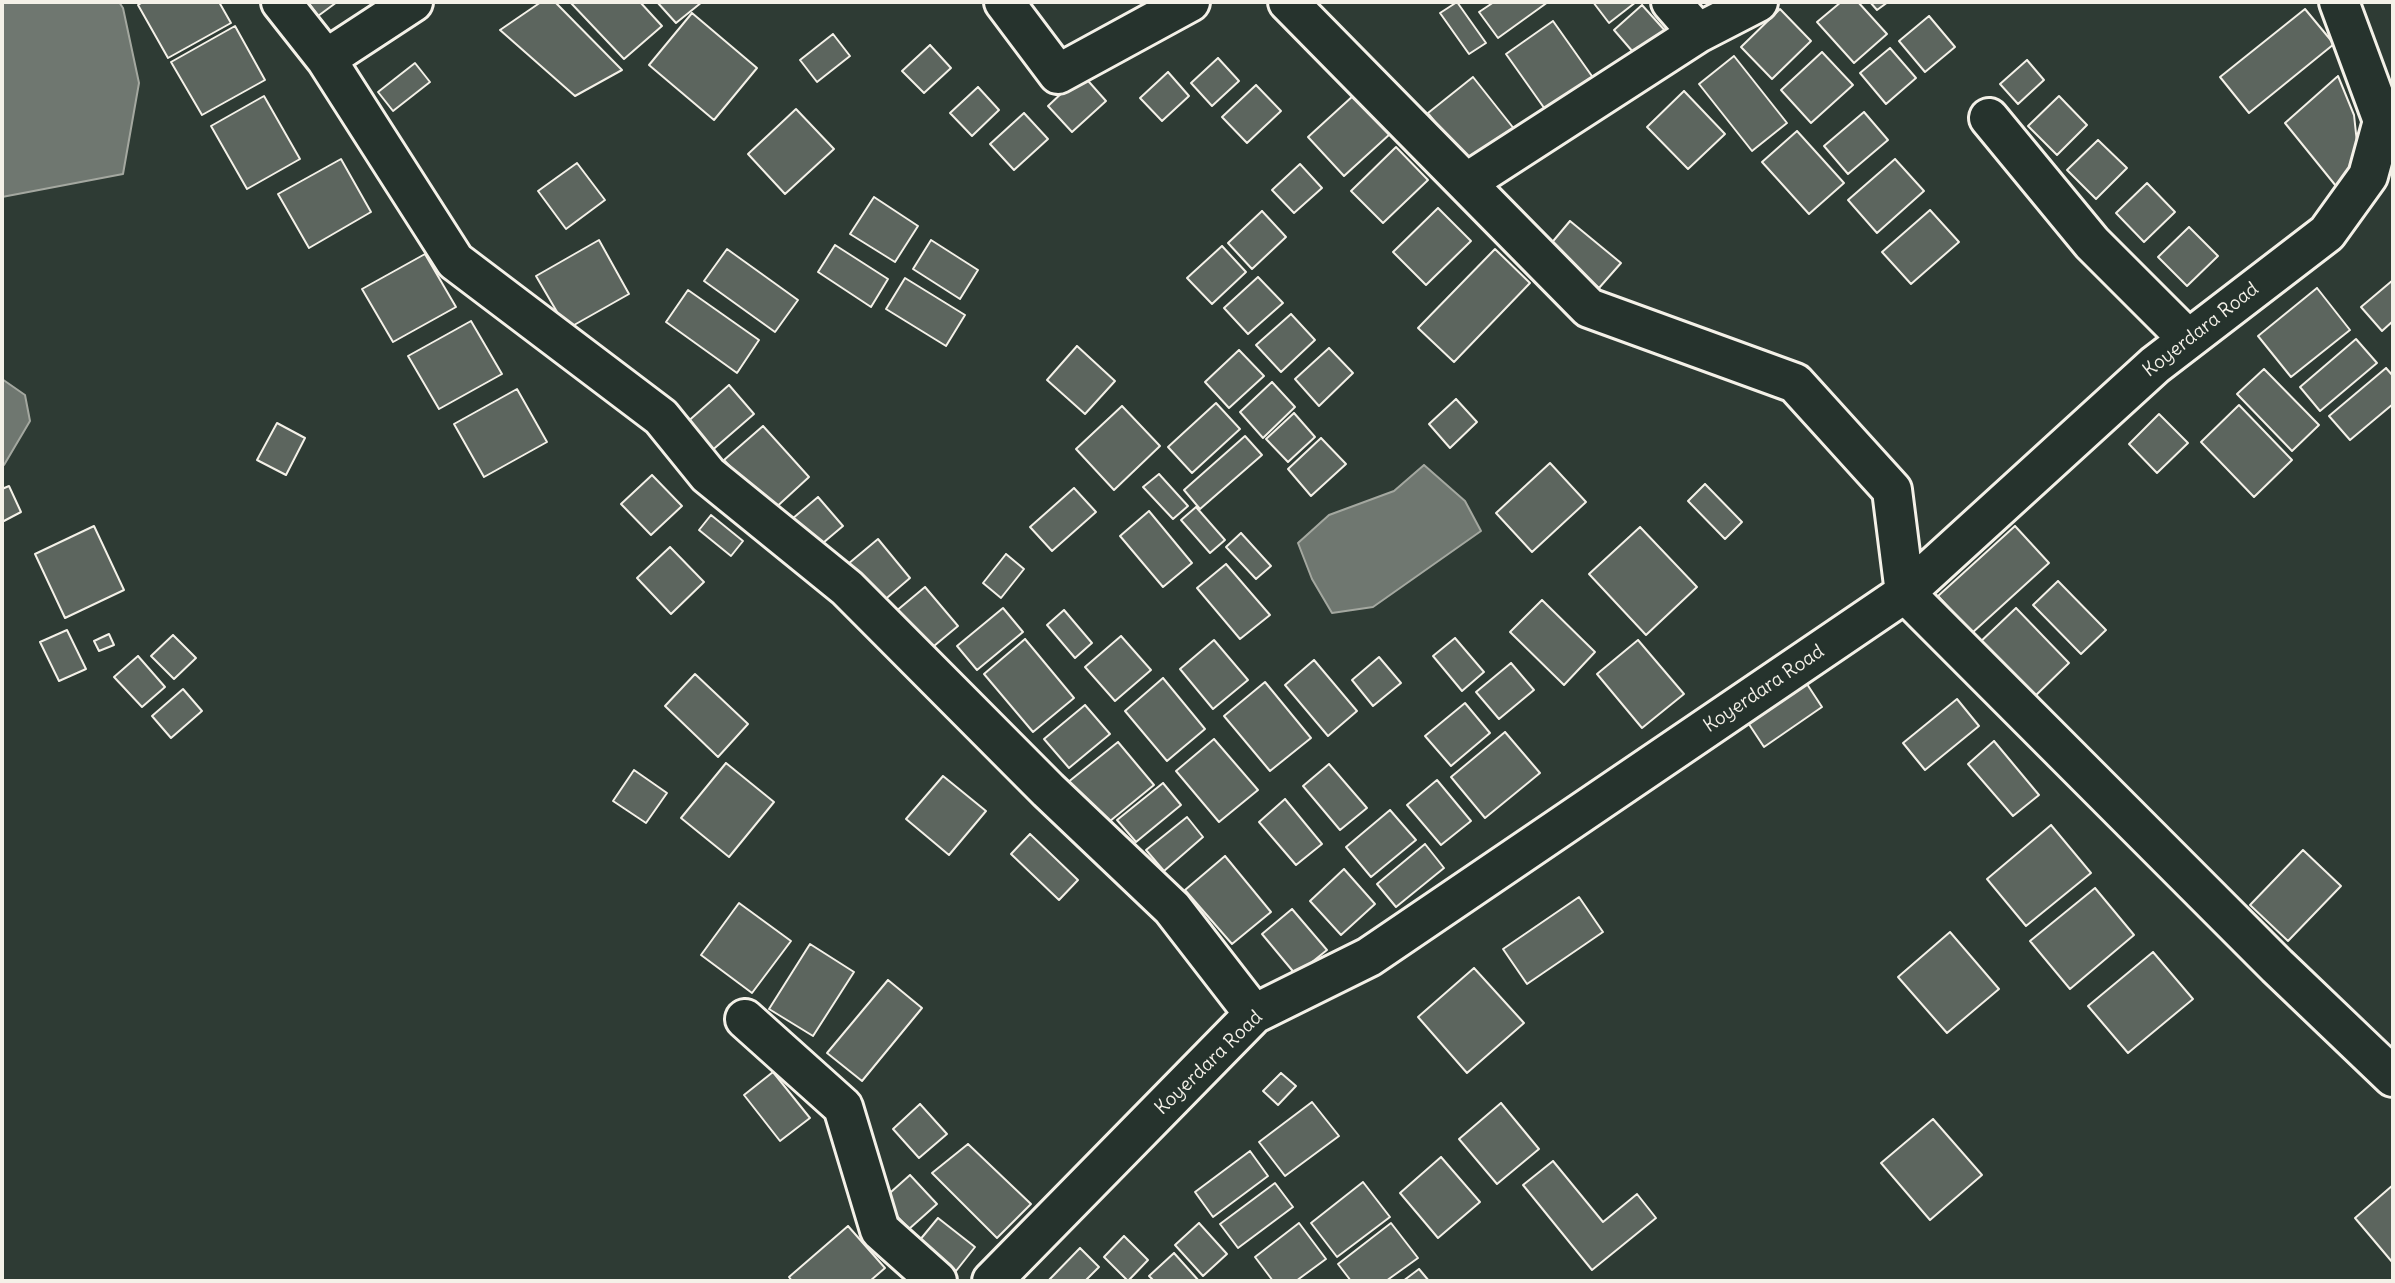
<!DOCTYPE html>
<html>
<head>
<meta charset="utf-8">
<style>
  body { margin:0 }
  #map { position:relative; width:2395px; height:1283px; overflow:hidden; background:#2e3b34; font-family:Delius,sans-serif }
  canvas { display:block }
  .frame { position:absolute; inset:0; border:4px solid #f4f1e8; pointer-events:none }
</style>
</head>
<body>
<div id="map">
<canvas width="2395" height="1283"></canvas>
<div class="frame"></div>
</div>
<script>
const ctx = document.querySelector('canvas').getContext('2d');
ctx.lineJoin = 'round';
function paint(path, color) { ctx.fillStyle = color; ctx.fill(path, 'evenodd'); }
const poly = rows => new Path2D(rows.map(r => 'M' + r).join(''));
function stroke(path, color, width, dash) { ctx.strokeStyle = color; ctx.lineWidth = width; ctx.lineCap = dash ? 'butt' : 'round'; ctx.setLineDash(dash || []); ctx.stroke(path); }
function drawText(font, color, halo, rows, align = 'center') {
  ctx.font = font + ' Delius,sans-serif'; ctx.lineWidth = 5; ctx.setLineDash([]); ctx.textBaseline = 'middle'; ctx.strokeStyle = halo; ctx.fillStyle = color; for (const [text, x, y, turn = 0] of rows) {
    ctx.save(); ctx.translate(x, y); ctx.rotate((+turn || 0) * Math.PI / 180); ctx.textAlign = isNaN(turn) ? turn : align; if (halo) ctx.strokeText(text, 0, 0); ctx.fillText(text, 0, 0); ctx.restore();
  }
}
const water = poly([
  [2,2,119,2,123,8,139,83,123,174,2,197,2,2],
  [2,379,25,395,30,421,4,465,2,465,2,379],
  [1424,465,1465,501,1481,531,1373,607,1332,613,1312,579,1298,543,1329,515,1394,491,1424,465]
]);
paint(water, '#6f7770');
stroke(water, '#a4a8a0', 2);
const building = poly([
  [143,2,219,2,231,23,168,58,138,5,143,2],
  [308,2,337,2,318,16,308,2],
  [541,2,555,2,622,70,575,96,500,30,541,2],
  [570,2,640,2,662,26,624,59,570,2],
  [657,2,702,2,676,23,657,2],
  [1457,2,1486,43,1469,54,1440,13,1457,2],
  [1494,2,1548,2,1498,38,1479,12,1494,2],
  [1593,2,1636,2,1609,23,1593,2],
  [1841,2,1858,2,1887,34,1854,63,1817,22,1841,2],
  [1870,2,1888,2,1877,10,1870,2],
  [1642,5,1668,34,1639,59,1614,30,1642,5],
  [1780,9,1811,41,1772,79,1741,47,1780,9],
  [2305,9,2334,44,2249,113,2220,77,2305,9],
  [692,13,757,68,714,120,649,65,692,13],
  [1929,16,1955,47,1925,72,1899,41,1929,16],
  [1553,21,1594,79,1547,112,1506,54,1553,21],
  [235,26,265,80,202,115,171,62,235,26],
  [833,34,850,56,817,82,800,60,833,34],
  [930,45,951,68,924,93,902,71,930,45],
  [1890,48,1916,78,1886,104,1860,73,1890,48],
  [1822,52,1853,85,1811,123,1781,90,1822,52],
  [1734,56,1787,123,1752,151,1699,84,1734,56],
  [1218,58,1239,81,1212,106,1191,83,1218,58],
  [2027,60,2044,80,2018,104,2000,84,2027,60],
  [415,63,430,82,393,111,378,92,415,63],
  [1168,72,1189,96,1162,121,1140,98,1168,72],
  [1082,74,1106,101,1072,132,1048,106,1082,74],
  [2338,76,2354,115,2359,161,2340,191,2285,123,2338,76],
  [1473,77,1515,130,1470,166,1428,113,1473,77],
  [1256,85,1281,111,1247,143,1222,117,1256,85],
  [978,87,999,110,972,136,950,113,978,87],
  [1684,91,1725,134,1688,169,1647,127,1684,91],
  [1354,95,1390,134,1344,176,1308,137,1354,95],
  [264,96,300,159,247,189,211,126,264,96],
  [2059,96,2087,125,2057,155,2028,126,2059,96],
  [796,109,834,149,785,194,748,154,796,109],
  [1864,112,1888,140,1848,174,1824,146,1864,112],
  [1024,113,1048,139,1014,170,990,144,1024,113],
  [1797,131,1844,183,1809,214,1762,162,1797,131],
  [2098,140,2127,168,2096,199,2067,170,2098,140],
  [1396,147,1428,180,1383,223,1351,191,1396,147],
  [341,159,371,212,309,248,278,194,341,159],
  [1895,159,1924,191,1877,233,1848,200,1895,159],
  [577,163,605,200,566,229,538,191,577,163],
  [1300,164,1322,188,1294,213,1272,190,1300,164],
  [2147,183,2175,212,2144,242,2116,213,2147,183],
  [874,197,918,226,895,262,850,234,874,197],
  [1438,208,1471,241,1426,285,1393,252,1438,208],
  [1930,210,1959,242,1911,284,1882,252,1930,210],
  [1262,211,1286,237,1252,269,1228,243,1262,211],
  [1570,221,1621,263,1599,288,1549,246,1570,221],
  [2189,227,2218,256,2187,286,2158,257,2189,227],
  [599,240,629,294,567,329,536,276,599,240],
  [931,240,978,270,960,299,913,269,931,240],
  [835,245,888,279,871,307,818,272,835,245],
  [1222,246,1246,272,1212,304,1187,278,1222,246],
  [727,249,798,300,775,332,704,281,727,249],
  [1495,249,1530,283,1454,362,1418,328,1495,249],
  [425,254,456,307,393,342,362,289,425,254],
  [1258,277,1283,303,1248,334,1224,308,1258,277],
  [905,278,965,315,946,346,886,309,905,278],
  [2393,280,2393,321,2382,331,2361,307,2393,280],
  [2317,288,2350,330,2291,377,2258,336,2317,288],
  [688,290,759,340,737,373,666,322,688,290],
  [1291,314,1315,340,1281,372,1256,345,1291,314],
  [471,321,502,374,439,409,408,356,471,321],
  [2356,339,2377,363,2320,411,2300,387,2356,339],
  [1077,346,1115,381,1085,414,1047,380,1077,346],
  [1329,348,1353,373,1319,406,1295,379,1329,348],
  [1239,350,1264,376,1229,408,1205,382,1239,350],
  [2386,368,2393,376,2393,404,2350,440,2329,416,2386,368],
  [2264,369,2319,425,2292,451,2237,394,2264,369],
  [1272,382,1295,407,1263,438,1240,412,1272,382],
  [729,385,754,414,709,453,685,424,729,385],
  [517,389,547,442,484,477,454,424,517,389],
  [1456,399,1477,422,1450,448,1429,424,1456,399],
  [1216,403,1240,429,1192,473,1168,447,1216,403],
  [2239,405,2292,460,2254,497,2201,442,2239,405],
  [1122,406,1160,446,1114,490,1076,449,1122,406],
  [1294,413,1315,437,1288,462,1266,439,1294,413],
  [2159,414,2188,443,2157,473,2129,444,2159,414],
  [277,423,305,438,286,475,257,460,277,423],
  [763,426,809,477,771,512,724,460,763,426],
  [1245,436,1262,455,1200,509,1184,490,1245,436],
  [1321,438,1346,464,1311,496,1288,469,1321,438],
  [1550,463,1586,502,1532,552,1496,513,1550,463],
  [1159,474,1188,506,1173,519,1143,487,1159,474],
  [652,475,682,506,651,535,621,504,652,475],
  [1705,484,1742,522,1725,539,1688,501,1705,484],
  [9,486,21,512,2,522,2,489,9,486],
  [1074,488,1096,512,1052,551,1030,527,1074,488],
  [818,497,843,526,817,548,792,519,818,497],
  [1196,507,1225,540,1210,553,1181,520,1196,507],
  [1149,511,1192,563,1163,587,1120,536,1149,511],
  [711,515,743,541,731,556,699,530,711,515],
  [94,526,124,590,65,618,35,554,94,526],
  [2015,526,2049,563,1972,633,1938,596,2015,526],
  [1640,527,1697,587,1646,635,1589,574,1640,527],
  [1241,533,1271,566,1256,579,1226,547,1241,533],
  [878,539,910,578,881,603,848,564,878,539],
  [670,547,704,582,671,614,637,578,670,547],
  [1006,554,1024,569,1001,598,983,583,1006,554],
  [1226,564,1270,615,1240,639,1197,588,1226,564],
  [2058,581,2106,630,2081,654,2033,605,2058,581],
  [925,587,958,626,928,651,895,612,925,587],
  [1542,600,1595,652,1564,685,1510,632,1542,600],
  [1003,608,1023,632,977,670,957,646,1003,608],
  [2016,608,2069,663,2031,700,1977,645,2016,608],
  [1064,610,1092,643,1075,658,1047,625,1064,610],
  [67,630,86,669,59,681,40,642,67,630],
  [109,634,114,645,99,651,94,641,109,634],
  [173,635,196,658,174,679,151,656,173,635],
  [1121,636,1151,670,1115,701,1085,667,1121,636],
  [1455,638,1484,672,1462,691,1433,656,1455,638],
  [1025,639,1074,698,1033,732,984,674,1025,639],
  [1214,640,1248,680,1213,709,1180,669,1214,640],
  [1638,640,1684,694,1642,728,1597,674,1638,640],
  [1788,655,1822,707,1764,747,1729,694,1788,655],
  [138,656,165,687,142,707,114,677,138,656],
  [1379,657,1401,683,1373,706,1352,680,1379,657],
  [1314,660,1357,711,1328,736,1285,685,1314,660],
  [1511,663,1534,690,1499,719,1476,692,1511,663],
  [695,674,748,724,718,757,665,706,695,674],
  [1163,678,1205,729,1167,761,1125,711,1163,678],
  [1265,682,1311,738,1270,771,1224,716,1265,682],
  [183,689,202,711,171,738,152,716,183,689],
  [1957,699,1979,726,1925,770,1903,743,1957,699],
  [1465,703,1490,733,1451,766,1425,736,1465,703],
  [1085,705,1110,734,1069,768,1044,739,1085,705],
  [1505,732,1540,773,1485,818,1451,777,1505,732],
  [1214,739,1258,790,1219,822,1176,771,1214,739],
  [1994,741,2039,795,2013,816,1968,764,1994,741],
  [1118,742,1154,785,1104,826,1067,783,1118,742],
  [726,763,774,802,729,857,681,818,726,763],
  [1329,764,1367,808,1340,830,1303,786,1329,764],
  [634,770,667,793,646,823,613,801,634,770],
  [943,776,986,811,949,855,906,819,943,776],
  [1437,780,1471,821,1441,845,1407,805,1437,780],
  [1163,783,1181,805,1136,842,1117,820,1163,783],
  [1285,799,1322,844,1296,865,1259,822,1285,799],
  [1390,810,1416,840,1371,877,1346,847,1390,810],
  [1187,817,1203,837,1164,871,1146,850,1187,817],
  [2051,825,2091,873,2026,926,1987,879,2051,825],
  [1030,834,1078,880,1059,900,1011,854,1030,834],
  [1425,844,1444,868,1396,907,1377,884,1425,844],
  [2303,850,2341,886,2288,941,2250,905,2303,850],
  [1225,856,1271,912,1232,944,1185,890,1225,856],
  [1344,869,1375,904,1341,935,1310,901,1344,869],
  [2095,888,2134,935,2070,989,2030,941,2095,888],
  [1579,897,1603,932,1527,984,1503,949,1579,897],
  [739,903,791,941,752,993,701,955,739,903],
  [1292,909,1327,950,1296,975,1262,934,1292,909],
  [1950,932,1999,989,1947,1033,1898,977,1950,932],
  [810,944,854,972,813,1036,769,1009,810,944],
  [2153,952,2193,999,2128,1053,2088,1006,2153,952],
  [1474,968,1524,1023,1467,1073,1418,1017,1474,968],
  [888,980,922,1008,862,1081,827,1053,888,980],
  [773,1072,810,1118,780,1141,744,1095,773,1072],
  [1281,1073,1296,1086,1278,1105,1263,1091,1281,1073],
  [1312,1102,1339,1136,1285,1176,1259,1142,1312,1102],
  [1501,1103,1539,1149,1497,1184,1459,1139,1501,1103],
  [920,1104,947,1134,919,1158,893,1129,920,1104],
  [1933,1119,1982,1175,1930,1220,1881,1163,1933,1119],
  [968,1144,1031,1204,997,1238,932,1173,968,1144],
  [1250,1151,1268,1176,1213,1217,1195,1192,1250,1151],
  [1441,1157,1480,1202,1438,1238,1400,1193,1441,1157],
  [1553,1161,1603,1222,1637,1194,1656,1218,1592,1270,1523,1185,1553,1161],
  [910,1175,937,1204,909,1229,882,1200,910,1175],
  [1363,1182,1390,1217,1337,1257,1311,1223,1363,1182],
  [1275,1183,1293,1207,1238,1248,1220,1224,1275,1183],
  [2393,1185,2393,1263,2355,1218,2393,1185],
  [938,1218,975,1247,956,1271,919,1241,938,1218],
  [1199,1223,1227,1254,1203,1276,1175,1245,1199,1223],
  [1299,1223,1326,1259,1296,1281,1273,1281,1255,1257,1299,1223],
  [1391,1223,1418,1258,1386,1281,1351,1281,1338,1264,1391,1223],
  [848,1226,885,1268,870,1281,792,1281,789,1277,848,1226],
  [1124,1236,1148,1260,1128,1281,1104,1257,1124,1236],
  [1080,1248,1099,1267,1085,1281,1048,1281,1080,1248],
  [1174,1253,1199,1281,1154,1281,1149,1276,1174,1253],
  [1419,1269,1429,1281,1403,1281,1419,1269]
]);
paint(building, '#5c655e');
stroke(building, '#f4f1e8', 2);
const minor = poly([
  [281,2,326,59,413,2],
  [1004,2,1058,74,1190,2],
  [1288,2,1589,308,1795,383,1892,490,1905,593,2277,966,2393,1077],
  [1671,2,1698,33],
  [326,59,455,261,661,417,708,475,847,588,1048,790,1172,908,1254,1014],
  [1989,118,2092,243,2188,339],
  [1466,183,1698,33,1758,2],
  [745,1019,843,1107,880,1230,937,1281],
  [992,1281,1254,1014,1369,957,1905,593,2155,365,2327,233,2368,176,2383,121,2339,2]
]);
stroke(minor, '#f4f1e8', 44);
stroke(minor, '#26332d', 38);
drawText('19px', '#f4f1e8', '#26332d', [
  ["Koyerdara Road",2201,330,-38],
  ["Koyerdara Road",1764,689,-34],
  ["Koyerdara Road",1209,1063,-44]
]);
</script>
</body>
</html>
